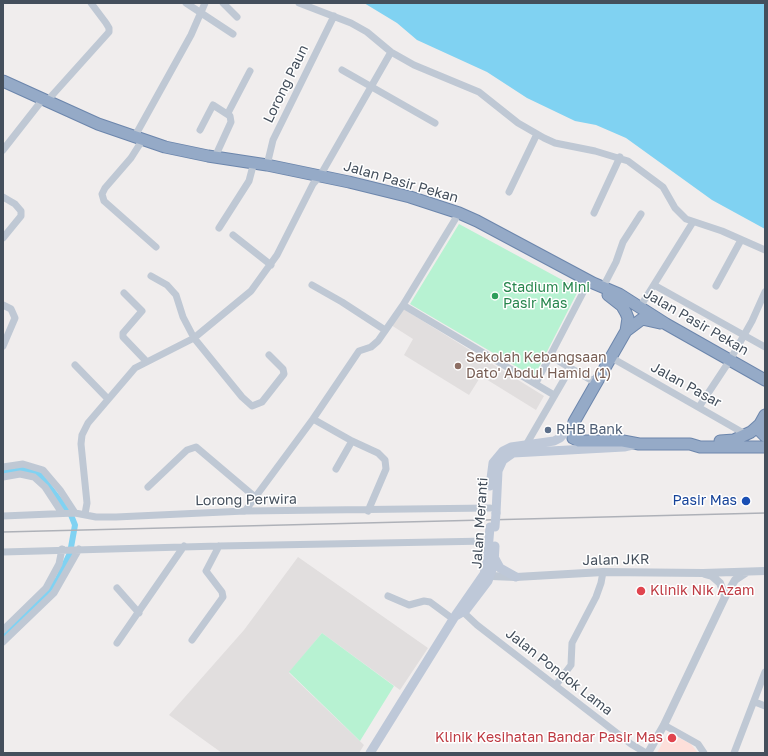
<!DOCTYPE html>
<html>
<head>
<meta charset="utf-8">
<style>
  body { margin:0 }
  #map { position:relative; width:768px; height:756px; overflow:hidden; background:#f0eded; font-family:"Golos Text",sans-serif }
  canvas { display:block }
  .frame { position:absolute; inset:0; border:4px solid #444f5c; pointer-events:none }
</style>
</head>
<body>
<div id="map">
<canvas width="768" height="756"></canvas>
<div class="frame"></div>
</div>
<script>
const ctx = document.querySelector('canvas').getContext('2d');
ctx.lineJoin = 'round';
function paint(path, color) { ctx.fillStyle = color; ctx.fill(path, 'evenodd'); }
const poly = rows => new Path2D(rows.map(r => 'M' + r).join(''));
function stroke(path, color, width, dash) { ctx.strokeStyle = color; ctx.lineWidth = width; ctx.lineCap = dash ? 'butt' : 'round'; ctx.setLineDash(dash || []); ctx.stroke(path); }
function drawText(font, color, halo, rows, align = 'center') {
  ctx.font = font + ' "Golos Text",sans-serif'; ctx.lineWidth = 3; ctx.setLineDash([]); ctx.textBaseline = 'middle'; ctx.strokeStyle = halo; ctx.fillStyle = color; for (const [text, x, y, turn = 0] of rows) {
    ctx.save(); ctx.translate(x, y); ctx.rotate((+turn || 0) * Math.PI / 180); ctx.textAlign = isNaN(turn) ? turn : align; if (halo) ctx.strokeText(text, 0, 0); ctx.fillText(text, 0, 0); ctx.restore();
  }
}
paint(poly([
  [402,308,544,396,536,410,481,376,469,395,404,355,413,339,391,325],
  [298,557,428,648,400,690,322,633,289,673,364,745,359,753,222,753,169,715,244,630]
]), '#e1dede');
paint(poly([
  [668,732,691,744,698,753,657,753]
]), '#fddfda');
paint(poly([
  [459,224,579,289,534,377,410,304],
  [322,633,394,686,360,741,289,672]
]), '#b7f2d2');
paint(poly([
  [364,3,765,3,765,229,712,200,626,138,596,125,575,121,527,98,487,72,417,40,397,23]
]), '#80d2f2');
stroke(poly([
  [3,473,22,470,31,470,41,476,71,515,75,525,70,553,58,579,28,613,3,635]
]), '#80d2f2', 6);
const trunk = poly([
  [3,81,98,124,165,147,208,156,267,165,349,182,410,197,459,213,477,221,593,283,619,294,666,324,765,380],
  [608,295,622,306,626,313,628,318,626,331],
  [660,323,642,319,626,331,574,422,573,438,579,441,623,441,639,444,690,444,700,447,765,447],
  [760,424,760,431,765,436],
  [720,441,734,440,751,432,760,424,765,415]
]);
stroke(trunk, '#6c86ac', 13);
stroke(poly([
  [186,3,233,34],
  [223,3,237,17],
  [299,3,351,23,367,32,391,52,414,65,479,92,518,123,544,138,555,143,595,151,628,161,663,187,675,208,686,219,722,231,765,250],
  [342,70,435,123],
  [47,101,109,32,109,28,106,23,91,3],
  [228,113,250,71],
  [200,130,213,105,230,116,231,122,215,157],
  [135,136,191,35,205,3],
  [143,139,131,158,105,188,102,194,104,201,156,247],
  [3,150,43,99],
  [267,165,273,140,334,16],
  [509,192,537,134],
  [3,197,15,204,21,211,21,216,3,238],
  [594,213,620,157],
  [219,228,249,181,254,162],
  [233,235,271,265],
  [151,276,167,285,176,295,183,317,194,338,242,397,252,406,262,402,284,374,283,369,269,355],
  [312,285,342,302,385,330],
  [654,285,765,347],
  [716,286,741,240],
  [603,287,616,262,623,242,641,214],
  [124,293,142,311,123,333,123,337,146,361],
  [3,305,11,309,15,318,3,346],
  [403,305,554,395],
  [640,307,693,222],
  [550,356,596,383],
  [612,358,747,435],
  [75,365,108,399],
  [536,383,589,281],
  [699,407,730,360,752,321,765,292],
  [313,419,352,441,378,453,385,460,386,469,368,511],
  [526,445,570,369],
  [3,467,23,464,43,470,60,490,75,513],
  [336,469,352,441],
  [3,477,20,474,34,477,45,487,62,513],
  [148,487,187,450,196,447,255,497],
  [245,511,313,419,359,351,371,347,378,341,403,305,459,213],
  [85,514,87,503,81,444,82,435,88,423,135,368,194,338,251,291,277,255,313,184,320,176,391,52],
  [3,516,75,513,96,517,116,517,245,511,490,508],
  [3,552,219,546,489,541],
  [117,588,139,613],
  [388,596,409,605,424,601,430,602,453,619],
  [460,609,477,625,631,744,646,753],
  [3,630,46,588,59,564,62,549],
  [192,640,223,597,222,592,206,571,219,546],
  [3,642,54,593,79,549],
  [117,643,184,546],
  [556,685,571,665,572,643,596,597,601,583,603,572],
  [755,702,765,706],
  [664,725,698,744,704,753],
  [734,753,765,672]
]), '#bfc8d4', 7);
stroke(poly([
  [484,574,491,576,516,577,603,572,703,573,765,571],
  [705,574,712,576,720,583,725,597],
  [648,753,664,725,725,597,735,580,747,572]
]), '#bfc8d4', 8);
stroke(poly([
  [490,486,493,463,503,451,511,447,554,441,560,438,574,422],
  [496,513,498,471,503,460,513,453,624,447,637,444],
  [494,557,500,568,516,577],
  [456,616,466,610,488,581,494,564,495,546],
  [370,753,457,613,484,574,487,562,490,527]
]), '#bec8d8', 9);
stroke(trunk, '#95aac7', 11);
stroke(poly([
  [3,532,765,513]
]), '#aeb1b8', 1.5);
stroke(poly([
  [495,527,496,513]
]), '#bec8d8', 9);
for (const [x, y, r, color] of [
  [495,296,4,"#2e9e5b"],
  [458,366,4,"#8d6e63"],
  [548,430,4,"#5c6f8a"],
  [746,501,5,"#1a4fb4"],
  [641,591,5,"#e0444e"],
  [672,738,5,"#e0444e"]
]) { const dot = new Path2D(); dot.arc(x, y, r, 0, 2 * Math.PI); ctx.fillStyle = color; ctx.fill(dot); stroke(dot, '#fff', 1.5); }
drawText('14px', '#444f5c', '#fff', [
  ["Lorong Paun",286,84,-64],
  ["Jalan Pasir Pekan",401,182,16],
  ["Jalan Pasir Pekan",696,322,30],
  ["Jalan Pasar",686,385,29],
  ["Lorong Perwira",246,500,-1],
  ["Jalan Meranti",480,523,-86],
  ["Jalan JKR",616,560,-1],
  ["Jalan Pondok Lama",559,672,38]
]);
drawText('14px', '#27864d', '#fff', [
  ["Stadium Mini",503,288],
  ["Pasir Mas",503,304]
], 'left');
drawText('14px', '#785e54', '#fff', [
  ["Sekolah Kebangsaan",466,358],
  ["Dato' Abdul Hamid (1)",466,374]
], 'left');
drawText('14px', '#4e5e75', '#fff', [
  ["RHB Bank",556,430]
], 'left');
drawText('14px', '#164399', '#fff', [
  ["Pasir Mas",737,501]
], 'right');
drawText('14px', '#be3a42', '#fff', [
  ["Klinik Nik Azam",650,591],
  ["Klinik Kesihatan Bandar Pasir Mas",663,738,"right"]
], 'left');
</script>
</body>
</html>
